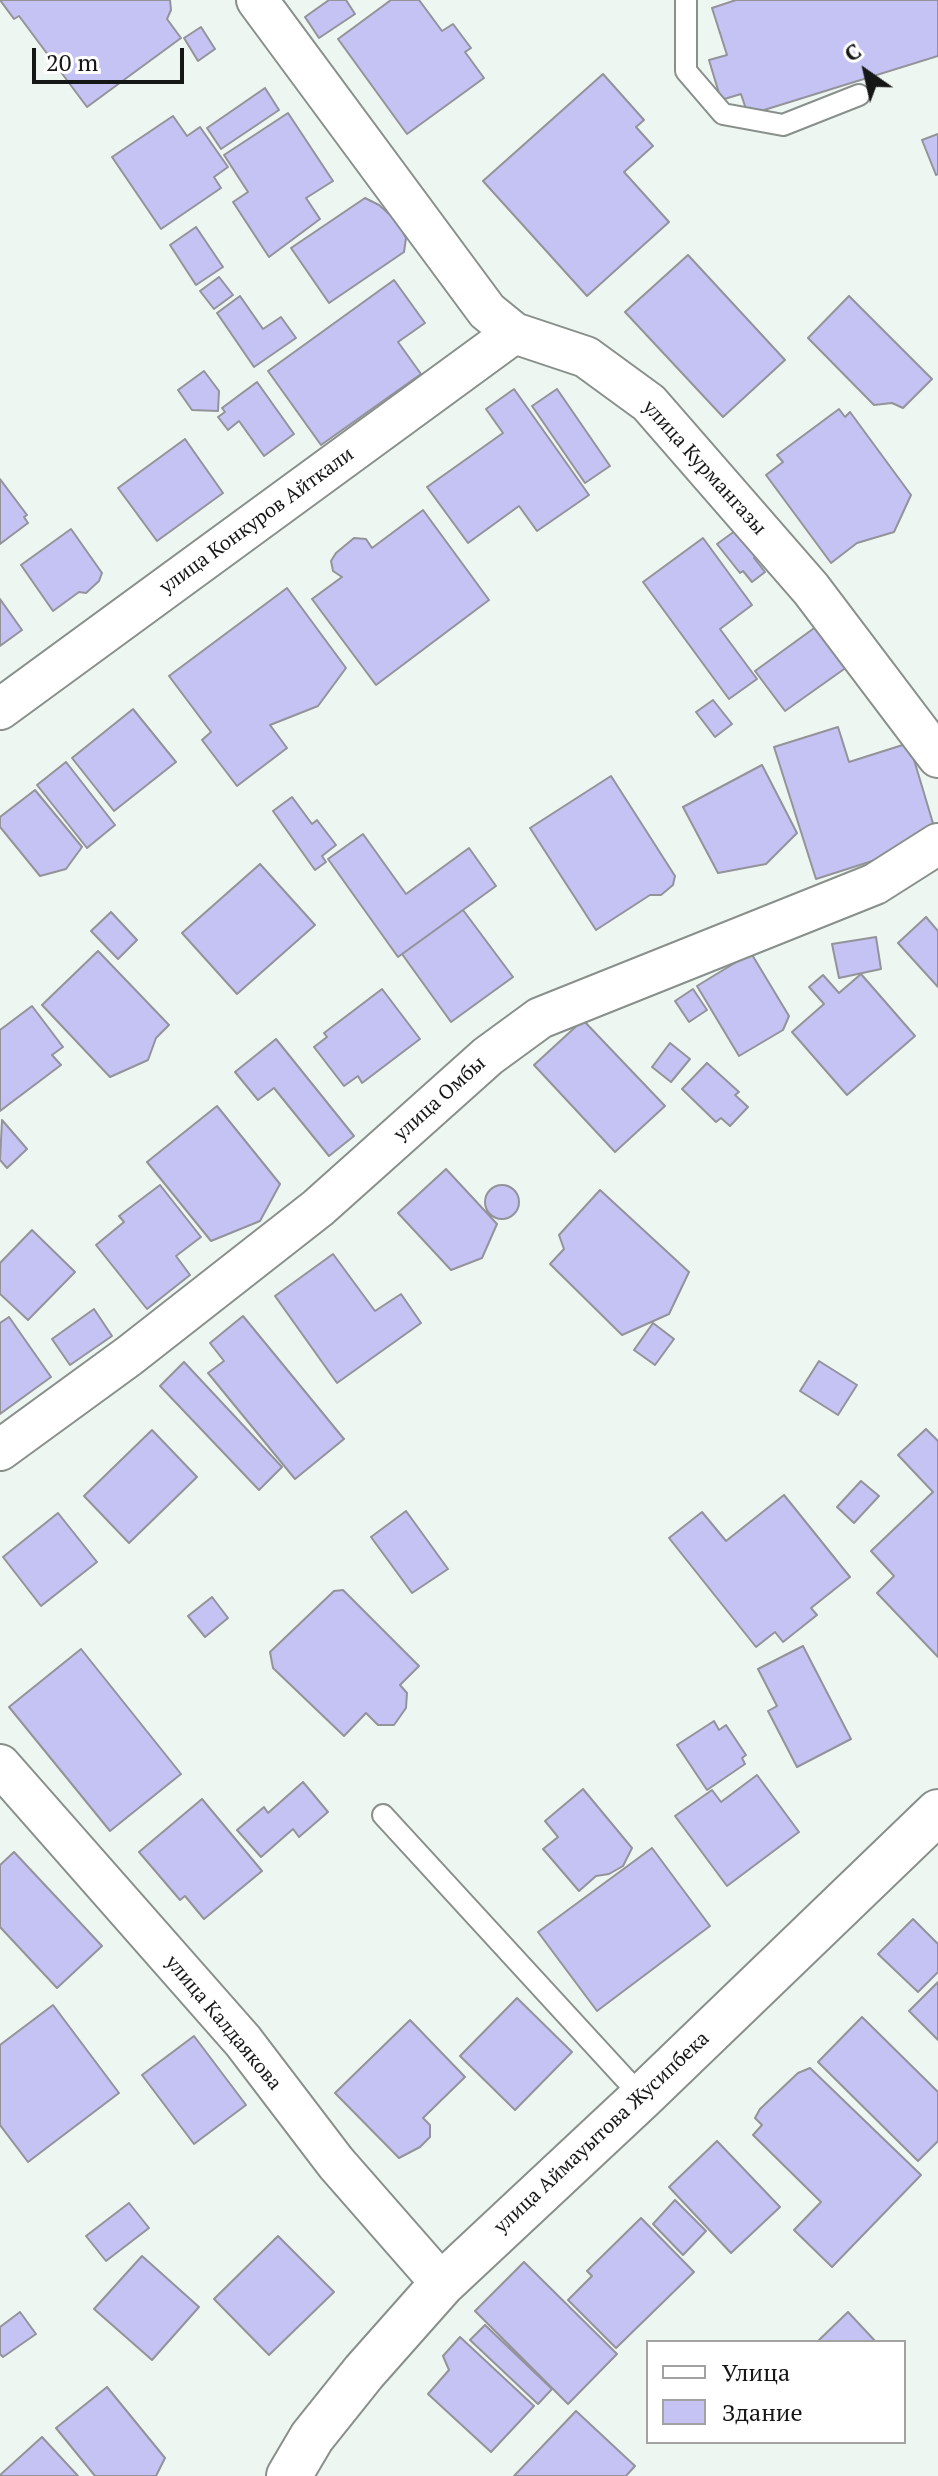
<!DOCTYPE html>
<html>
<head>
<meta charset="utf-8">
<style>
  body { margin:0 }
  #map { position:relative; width:938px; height:2476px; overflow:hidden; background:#eef6f2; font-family:"PT Serif",serif }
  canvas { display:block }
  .legend { position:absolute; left:646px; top:2340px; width:260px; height:104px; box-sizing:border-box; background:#fff; border:2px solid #a1a2a1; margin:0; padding:10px 14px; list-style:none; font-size:24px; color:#141715 }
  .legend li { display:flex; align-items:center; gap:16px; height:40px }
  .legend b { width:40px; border:2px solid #a1a2a1 }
  .north { position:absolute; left:826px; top:32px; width:80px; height:80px; -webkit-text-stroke:6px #fff; paint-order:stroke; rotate:326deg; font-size:22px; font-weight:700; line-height:32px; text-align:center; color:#141715 }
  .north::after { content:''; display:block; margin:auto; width:28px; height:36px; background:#141715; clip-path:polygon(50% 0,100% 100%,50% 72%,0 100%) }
  .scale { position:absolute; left:32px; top:48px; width:152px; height:36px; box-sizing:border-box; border:4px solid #141715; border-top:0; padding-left:10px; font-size:24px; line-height:28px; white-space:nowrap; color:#141715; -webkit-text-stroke:6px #fff; paint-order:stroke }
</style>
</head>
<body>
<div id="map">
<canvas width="938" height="2476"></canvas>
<ul class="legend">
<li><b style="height:10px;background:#fff"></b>Улица</li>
<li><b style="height:22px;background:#c4c3f3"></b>Здание</li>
</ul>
<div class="north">С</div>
<div class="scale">20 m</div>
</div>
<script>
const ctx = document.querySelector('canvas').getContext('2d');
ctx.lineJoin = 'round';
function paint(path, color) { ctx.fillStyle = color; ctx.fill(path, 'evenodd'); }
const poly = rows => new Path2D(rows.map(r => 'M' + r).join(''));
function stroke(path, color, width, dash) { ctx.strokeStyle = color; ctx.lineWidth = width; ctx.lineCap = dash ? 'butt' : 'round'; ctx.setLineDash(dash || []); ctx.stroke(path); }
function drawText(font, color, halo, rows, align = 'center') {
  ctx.font = font + ' "PT Serif",serif'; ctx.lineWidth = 8; ctx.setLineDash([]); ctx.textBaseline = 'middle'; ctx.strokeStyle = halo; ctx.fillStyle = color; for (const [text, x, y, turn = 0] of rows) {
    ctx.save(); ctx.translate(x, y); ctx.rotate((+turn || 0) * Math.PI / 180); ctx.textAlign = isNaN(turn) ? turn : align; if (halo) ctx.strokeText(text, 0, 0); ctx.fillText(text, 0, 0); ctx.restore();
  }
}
const building = poly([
  [0,0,170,0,171,10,167,19,181,38,87,107,19,16,14,19,0,0],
  [329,0,346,0,355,14,319,38,305,17,329,0],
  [391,0,419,0,442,31,453,24,471,48,465,52,484,78,407,134,338,39,391,0],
  [736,0,938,0,938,56,748,115,741,94,721,100,709,60,727,55,712,8,736,0],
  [201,27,215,49,198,61,184,38,201,27],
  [603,74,644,120,636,127,653,146,624,172,669,222,587,296,483,181,603,74],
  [265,88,279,110,221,149,207,128,265,88],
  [288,113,333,181,306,198,320,219,269,257,233,202,248,192,224,155,288,113],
  [173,116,187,136,200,127,228,167,214,177,221,188,161,229,112,157,173,116],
  [938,134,938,174,936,175,922,140,938,134],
  [365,198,379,205,397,221,406,238,404,252,329,303,291,248,365,198],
  [196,227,223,267,196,285,170,245,196,227],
  [688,255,785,360,723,417,625,312,688,255],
  [219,277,233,295,214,309,200,291,219,277],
  [394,280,425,323,398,342,421,374,321,445,268,371,394,280],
  [240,296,263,329,281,317,296,338,254,367,217,313,240,296],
  [849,296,932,379,903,408,892,403,874,405,808,338,849,296],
  [204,371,219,391,218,411,192,410,178,390,204,371],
  [257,382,294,434,264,456,239,421,228,430,218,417,225,412,222,408,257,382],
  [514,389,589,495,537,531,519,506,468,543,427,487,503,433,486,409,514,389],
  [557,389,610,466,585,483,532,406,557,389],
  [839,409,845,417,850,412,911,495,894,532,857,543,831,563,766,475,783,462,777,455,839,409],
  [185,439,223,493,157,541,118,488,185,439],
  [0,479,27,515,24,517,28,523,0,544,0,479],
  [423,510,489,600,376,685,312,599,342,577,333,571,331,561,336,553,354,538,366,539,372,548,423,510],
  [739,528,759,554,754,558,765,572,752,582,743,571,740,573,717,544,739,528],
  [71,529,102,573,99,581,86,593,79,592,53,611,21,565,71,529],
  [703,538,752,605,720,629,757,679,729,699,643,582,703,538],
  [287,588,346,668,318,706,270,725,287,748,237,786,202,740,211,732,169,676,287,588],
  [0,599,22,630,0,646,0,599],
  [817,626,847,667,785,711,755,671,817,626],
  [713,700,732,724,715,737,696,712,713,700],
  [133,709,176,762,114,811,72,758,133,709],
  [838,727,849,762,909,743,938,840,816,879,774,747,838,727],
  [66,762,115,825,87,848,37,785,66,762],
  [762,765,797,833,766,864,718,873,683,807,762,765],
  [611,776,675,876,673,885,661,895,650,895,596,930,530,828,611,776],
  [35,790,82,847,66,869,40,876,0,827,0,817,35,790],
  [292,797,312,824,317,820,336,845,322,856,326,862,315,870,273,811,292,797],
  [363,834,406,894,469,848,496,886,398,957,328,859,363,834],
  [260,864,315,925,237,994,182,933,260,864],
  [463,910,513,977,451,1022,402,954,463,910],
  [111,912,137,940,118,959,91,931,111,912],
  [926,917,938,931,938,987,898,943,926,917],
  [876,937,881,969,839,978,832,944,876,937],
  [98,951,169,1025,156,1038,148,1060,110,1077,42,1005,98,951],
  [751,953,789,1016,783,1030,739,1056,697,986,751,953],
  [861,974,915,1036,847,1095,792,1032,824,1004,809,987,823,975,839,993,861,974],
  [382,989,420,1039,362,1083,358,1076,344,1086,314,1047,327,1037,324,1033,382,989],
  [693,989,707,1010,689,1022,675,1001,693,989],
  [32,1006,63,1047,52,1055,61,1065,0,1111,0,1030,32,1006],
  [583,1020,665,1106,615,1152,534,1065,583,1020],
  [276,1039,354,1136,329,1156,274,1088,258,1100,235,1072,276,1039],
  [670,1043,690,1059,671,1082,652,1067,670,1043],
  [707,1063,739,1092,735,1095,748,1107,730,1126,721,1118,716,1122,682,1089,707,1063],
  [217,1106,280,1184,260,1221,211,1241,147,1162,217,1106],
  [2,1120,27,1149,7,1168,0,1160,2,1120],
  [446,1169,497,1224,482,1258,451,1270,398,1213,446,1169],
  [160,1185,201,1237,176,1256,190,1275,147,1309,96,1245,124,1222,119,1216,160,1185],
  '485 1202a17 17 0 1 1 34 0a17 17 0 1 1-34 0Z',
  [600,1190,689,1272,669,1314,622,1335,550,1264,564,1249,559,1235,600,1190],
  [32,1230,75,1272,28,1320,0,1294,0,1263,32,1230],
  [333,1254,375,1311,401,1294,421,1323,337,1383,275,1296,333,1254],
  [94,1309,112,1336,70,1365,52,1339,94,1309],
  [243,1316,344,1439,295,1479,208,1373,224,1361,210,1343,243,1316],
  [9,1317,51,1377,0,1414,0,1323,9,1317],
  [653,1323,674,1339,655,1365,634,1350,653,1323],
  [819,1361,857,1385,838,1415,800,1391,819,1361],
  [184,1362,282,1467,259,1490,160,1386,184,1362],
  [926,1429,938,1441,938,1657,877,1593,894,1576,871,1551,933,1492,898,1455,926,1429],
  [152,1430,197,1477,129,1543,84,1496,152,1430],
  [861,1481,879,1496,854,1523,837,1507,861,1481],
  [784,1495,850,1577,811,1608,817,1615,783,1642,775,1632,756,1647,669,1538,702,1512,726,1541,784,1495],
  [406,1511,448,1569,412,1593,371,1537,406,1511],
  [58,1513,97,1562,41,1606,3,1557,58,1513],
  [343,1590,419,1666,400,1685,407,1693,406,1708,394,1725,378,1725,366,1713,344,1736,273,1668,270,1652,334,1591,343,1590],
  [212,1597,228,1618,205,1637,188,1616,212,1597],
  [803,1646,851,1739,797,1767,768,1711,777,1706,758,1669,803,1646],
  [81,1649,181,1774,110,1831,9,1707,81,1649],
  [714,1721,719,1730,726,1725,746,1755,742,1758,745,1764,707,1790,677,1745,714,1721],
  [757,1775,799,1832,727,1886,675,1816,712,1790,721,1802,757,1775],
  [303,1782,328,1812,299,1837,293,1829,261,1857,237,1830,264,1807,268,1813,303,1782],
  [583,1789,632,1848,623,1866,609,1874,596,1876,579,1891,543,1849,558,1837,545,1821,583,1789],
  [202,1799,262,1871,204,1919,185,1896,180,1900,139,1852,202,1799],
  [652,1848,710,1926,597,2011,538,1932,652,1848],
  [14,1852,102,1946,57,1988,0,1927,0,1865,14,1852],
  [913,1919,938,1944,938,1972,918,1992,878,1954,913,1919],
  [938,1982,938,2040,909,2011,938,1982],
  [517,1998,572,2052,515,2110,460,2056,517,1998],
  [53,2005,119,2093,28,2162,0,2125,0,2045,53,2005],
  [862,2017,938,2092,938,2141,918,2161,818,2062,862,2017],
  [410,2020,465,2077,423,2118,430,2125,430,2137,420,2147,399,2158,335,2093,410,2020],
  [194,2036,246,2105,194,2144,142,2075,194,2036],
  [810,2068,921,2175,832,2267,794,2230,821,2202,753,2135,762,2125,755,2118,760,2109,798,2073,810,2068],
  [717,2141,780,2207,731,2253,669,2187,717,2141],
  [675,2200,706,2231,683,2255,653,2224,675,2200],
  [129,2203,149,2228,106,2261,86,2236,129,2203],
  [641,2218,694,2272,616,2348,568,2300,592,2276,587,2271,641,2218],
  [278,2236,334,2292,269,2355,214,2299,278,2236],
  [142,2256,199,2307,152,2360,94,2309,142,2256],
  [524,2262,617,2354,568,2404,475,2311,524,2262],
  [20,2312,36,2334,3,2357,0,2354,0,2327,20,2312],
  [848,2312,876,2342,821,2342,819,2340,848,2312],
  [485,2325,552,2389,538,2404,470,2340,485,2325],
  [460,2337,534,2406,491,2452,428,2394,449,2370,443,2356,460,2337],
  [107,2387,165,2458,156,2476,95,2476,56,2428,107,2387],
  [576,2411,635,2466,626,2476,514,2476,576,2411],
  [42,2437,78,2476,0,2476,0,2475,42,2437]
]);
paint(building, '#c4c3f3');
stroke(building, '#93939a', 2);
const lane = poly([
  [686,0,686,71,723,114,783,125,859,95],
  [383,1815,642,2097]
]);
const street = poly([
  [257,0,487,311,514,333,586,357,649,403,811,589,938,757],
  [0,709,514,333],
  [0,1450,129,1356,318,1208,488,1056,540,1018,875,884,938,844],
  [0,1765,243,2041,336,2163,442,2284]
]);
const secondary = poly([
  [289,2476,312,2437,364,2372,442,2284,642,2097,938,1812]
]);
stroke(lane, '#89908c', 24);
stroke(street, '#89908c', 44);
stroke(secondary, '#89908c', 48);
stroke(lane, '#fff', 20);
stroke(street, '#fff', 40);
stroke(secondary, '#fff', 44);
drawText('20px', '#141715', '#fff', [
  ["улица Курмангазы",704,468,48],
  ["улица Конкуров Айткали",257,521,-36],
  ["улица Омбы",440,1099,-42],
  ["улица Калдаякова",223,2023,50],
  ["улица Аймауытова Жусипбека",602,2133,-43]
]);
</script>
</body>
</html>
